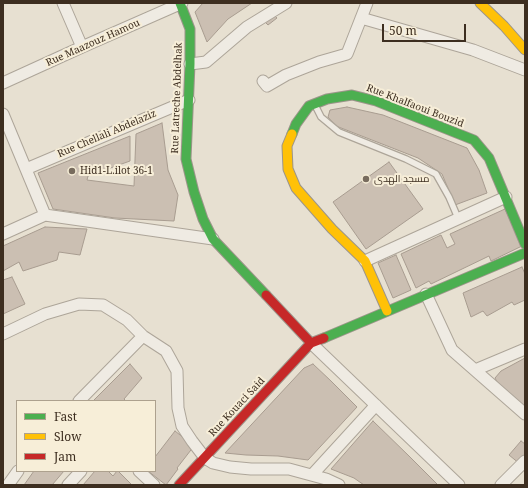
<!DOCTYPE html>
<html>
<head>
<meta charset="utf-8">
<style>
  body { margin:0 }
  #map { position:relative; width:528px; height:488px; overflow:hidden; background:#e7e0d1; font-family:"Noto Serif",serif }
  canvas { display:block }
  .frame { position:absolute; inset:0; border:4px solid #3d2e20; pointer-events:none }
  .legend { position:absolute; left:16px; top:400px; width:140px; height:72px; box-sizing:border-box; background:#f7eed8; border:1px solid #ada18e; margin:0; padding:5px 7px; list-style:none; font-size:12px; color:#3d2e20 }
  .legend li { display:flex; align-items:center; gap:8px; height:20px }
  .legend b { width:20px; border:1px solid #ada18e }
  .scale { position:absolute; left:382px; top:24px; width:84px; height:18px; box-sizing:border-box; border:2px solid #3d2e20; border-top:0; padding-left:5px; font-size:12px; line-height:14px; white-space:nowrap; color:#3d2e20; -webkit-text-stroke:3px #f7eed8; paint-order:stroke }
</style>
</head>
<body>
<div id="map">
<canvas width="528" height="488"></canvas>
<div class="frame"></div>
<ul class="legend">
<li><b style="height:5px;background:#4caf50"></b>Fast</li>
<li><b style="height:5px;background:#ffc107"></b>Slow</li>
<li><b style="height:5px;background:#c62828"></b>Jam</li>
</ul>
<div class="scale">50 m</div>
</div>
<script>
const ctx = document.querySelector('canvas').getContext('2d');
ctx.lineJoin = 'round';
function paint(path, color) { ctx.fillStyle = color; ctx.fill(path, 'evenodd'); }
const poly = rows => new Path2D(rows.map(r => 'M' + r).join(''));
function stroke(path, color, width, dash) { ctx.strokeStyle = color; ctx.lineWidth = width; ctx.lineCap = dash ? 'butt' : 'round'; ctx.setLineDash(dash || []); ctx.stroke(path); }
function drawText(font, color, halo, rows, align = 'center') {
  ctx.font = font + ' "Noto Serif",Cairo,serif'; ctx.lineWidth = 4; ctx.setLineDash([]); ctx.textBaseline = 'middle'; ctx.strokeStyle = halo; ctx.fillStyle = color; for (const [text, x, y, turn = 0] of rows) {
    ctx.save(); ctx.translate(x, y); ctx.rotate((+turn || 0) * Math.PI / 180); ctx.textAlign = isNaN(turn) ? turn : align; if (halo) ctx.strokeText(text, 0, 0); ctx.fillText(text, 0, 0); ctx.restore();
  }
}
const building = poly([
  [203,3,252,3,228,19,207,42,195,12,203,3],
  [274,15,277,18,268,25,265,22,274,15],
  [347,107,383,115,467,148,479,170,487,193,455,205,442,174,418,158,336,126,328,117,330,110,347,107],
  [162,123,168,170,178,195,174,221,115,218,53,209,38,173,130,136,130,161,88,176,87,180,134,186,136,134,162,123],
  [389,162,423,209,366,249,333,202,389,162],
  [505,209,522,246,491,261,489,256,431,284,429,281,416,288,401,254,441,235,447,248,455,244,450,234,505,209],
  [45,227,87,229,80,255,59,252,57,260,23,271,19,262,3,271,3,246,45,227],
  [396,255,411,290,393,298,378,263,396,255],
  [522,267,525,274,525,300,514,305,512,302,487,316,483,311,471,317,463,293,522,267],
  [12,277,25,304,3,314,3,280,12,277],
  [525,358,525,410,498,384,495,378,501,371,525,358],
  [130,364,142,378,124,399,126,401,93,401,130,364],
  [313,364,331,381,357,407,308,460,278,456,246,455,225,453,304,368,313,364],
  [373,421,409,456,438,485,364,485,354,478,331,469,373,421],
  [175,431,194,446,177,468,178,469,166,485,148,471,155,471,155,457,175,431],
  [521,441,525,444,525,459,520,464,509,455,521,441],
  [34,471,64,471,52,485,24,485,34,471],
  [95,471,108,471,113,476,117,471,118,471,132,485,83,485,95,471]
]);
paint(building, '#cbbfb2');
stroke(building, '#a89c90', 1);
const lane = poly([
  [315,105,321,117,339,132,406,159,436,174,449,197,458,218]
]);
const street = poly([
  [63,3,82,47],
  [361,18,473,50,525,70],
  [190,64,206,62,247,27,286,3],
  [263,81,267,86,286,75,319,62,347,54,367,3],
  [3,83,82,47,182,3],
  [3,114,45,215],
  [26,169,189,100],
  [3,234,45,215,213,239],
  [365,261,506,197],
  [426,294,452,350,525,414],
  [3,334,45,314,79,304,103,305,127,320,143,336,166,351,177,371,178,408,182,426,192,441,205,458,213,463,230,467,251,469,289,469,326,479,339,485],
  [311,343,459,485],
  [475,370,525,349],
  [79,401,143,336],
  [139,471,154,485],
  [312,475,376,405],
  [8,485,18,471],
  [68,485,81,471],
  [501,485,525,461]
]);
const fast = poly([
  [180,3,190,29,190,64,186,159,194,192,203,219,213,239,266,295],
  [292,134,296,124,309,106,327,99,352,95,376,101,474,140,489,158,525,244],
  [324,338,525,253]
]);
const slow = poly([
  [480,3,504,26,525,50],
  [292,134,287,146,288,169,296,188,332,229,365,261,387,311]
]);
const jam = poly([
  [266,295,311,343],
  [179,485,311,343,324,338]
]);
stroke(lane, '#ada599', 8);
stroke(street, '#ada599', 13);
stroke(fast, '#9c958a', 11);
stroke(slow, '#9c958a', 11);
stroke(jam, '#9c958a', 11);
stroke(lane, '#efebe3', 5.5);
stroke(street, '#efebe3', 11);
stroke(fast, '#4caf50', 9);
stroke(slow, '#ffc107', 9);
stroke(jam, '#c62828', 9);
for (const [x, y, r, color] of [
  [72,171,4,"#786c5e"],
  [366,179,4,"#786c5e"]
]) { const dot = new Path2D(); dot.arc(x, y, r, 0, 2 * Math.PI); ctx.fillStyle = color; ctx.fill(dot); stroke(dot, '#f7eed8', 1.5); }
drawText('10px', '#3d2e20', '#f7eed8', [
  ["Rue Maazouz Hamou",93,43,-24],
  ["Rue Latreche Abdelhak",177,98,-88],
  ["Rue Khalfaoui Bouzid",415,106,21],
  ["Rue Chellali Abdelaziz",107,134,-23],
  ["Rue Kouaci Said",237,407,-47]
]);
drawText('10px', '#3d2e20', '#f7eed8', [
  ["Hid1-L.ilot 36-1",80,171],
  ["مسجد الهدى",374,179]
], 'left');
</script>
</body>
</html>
